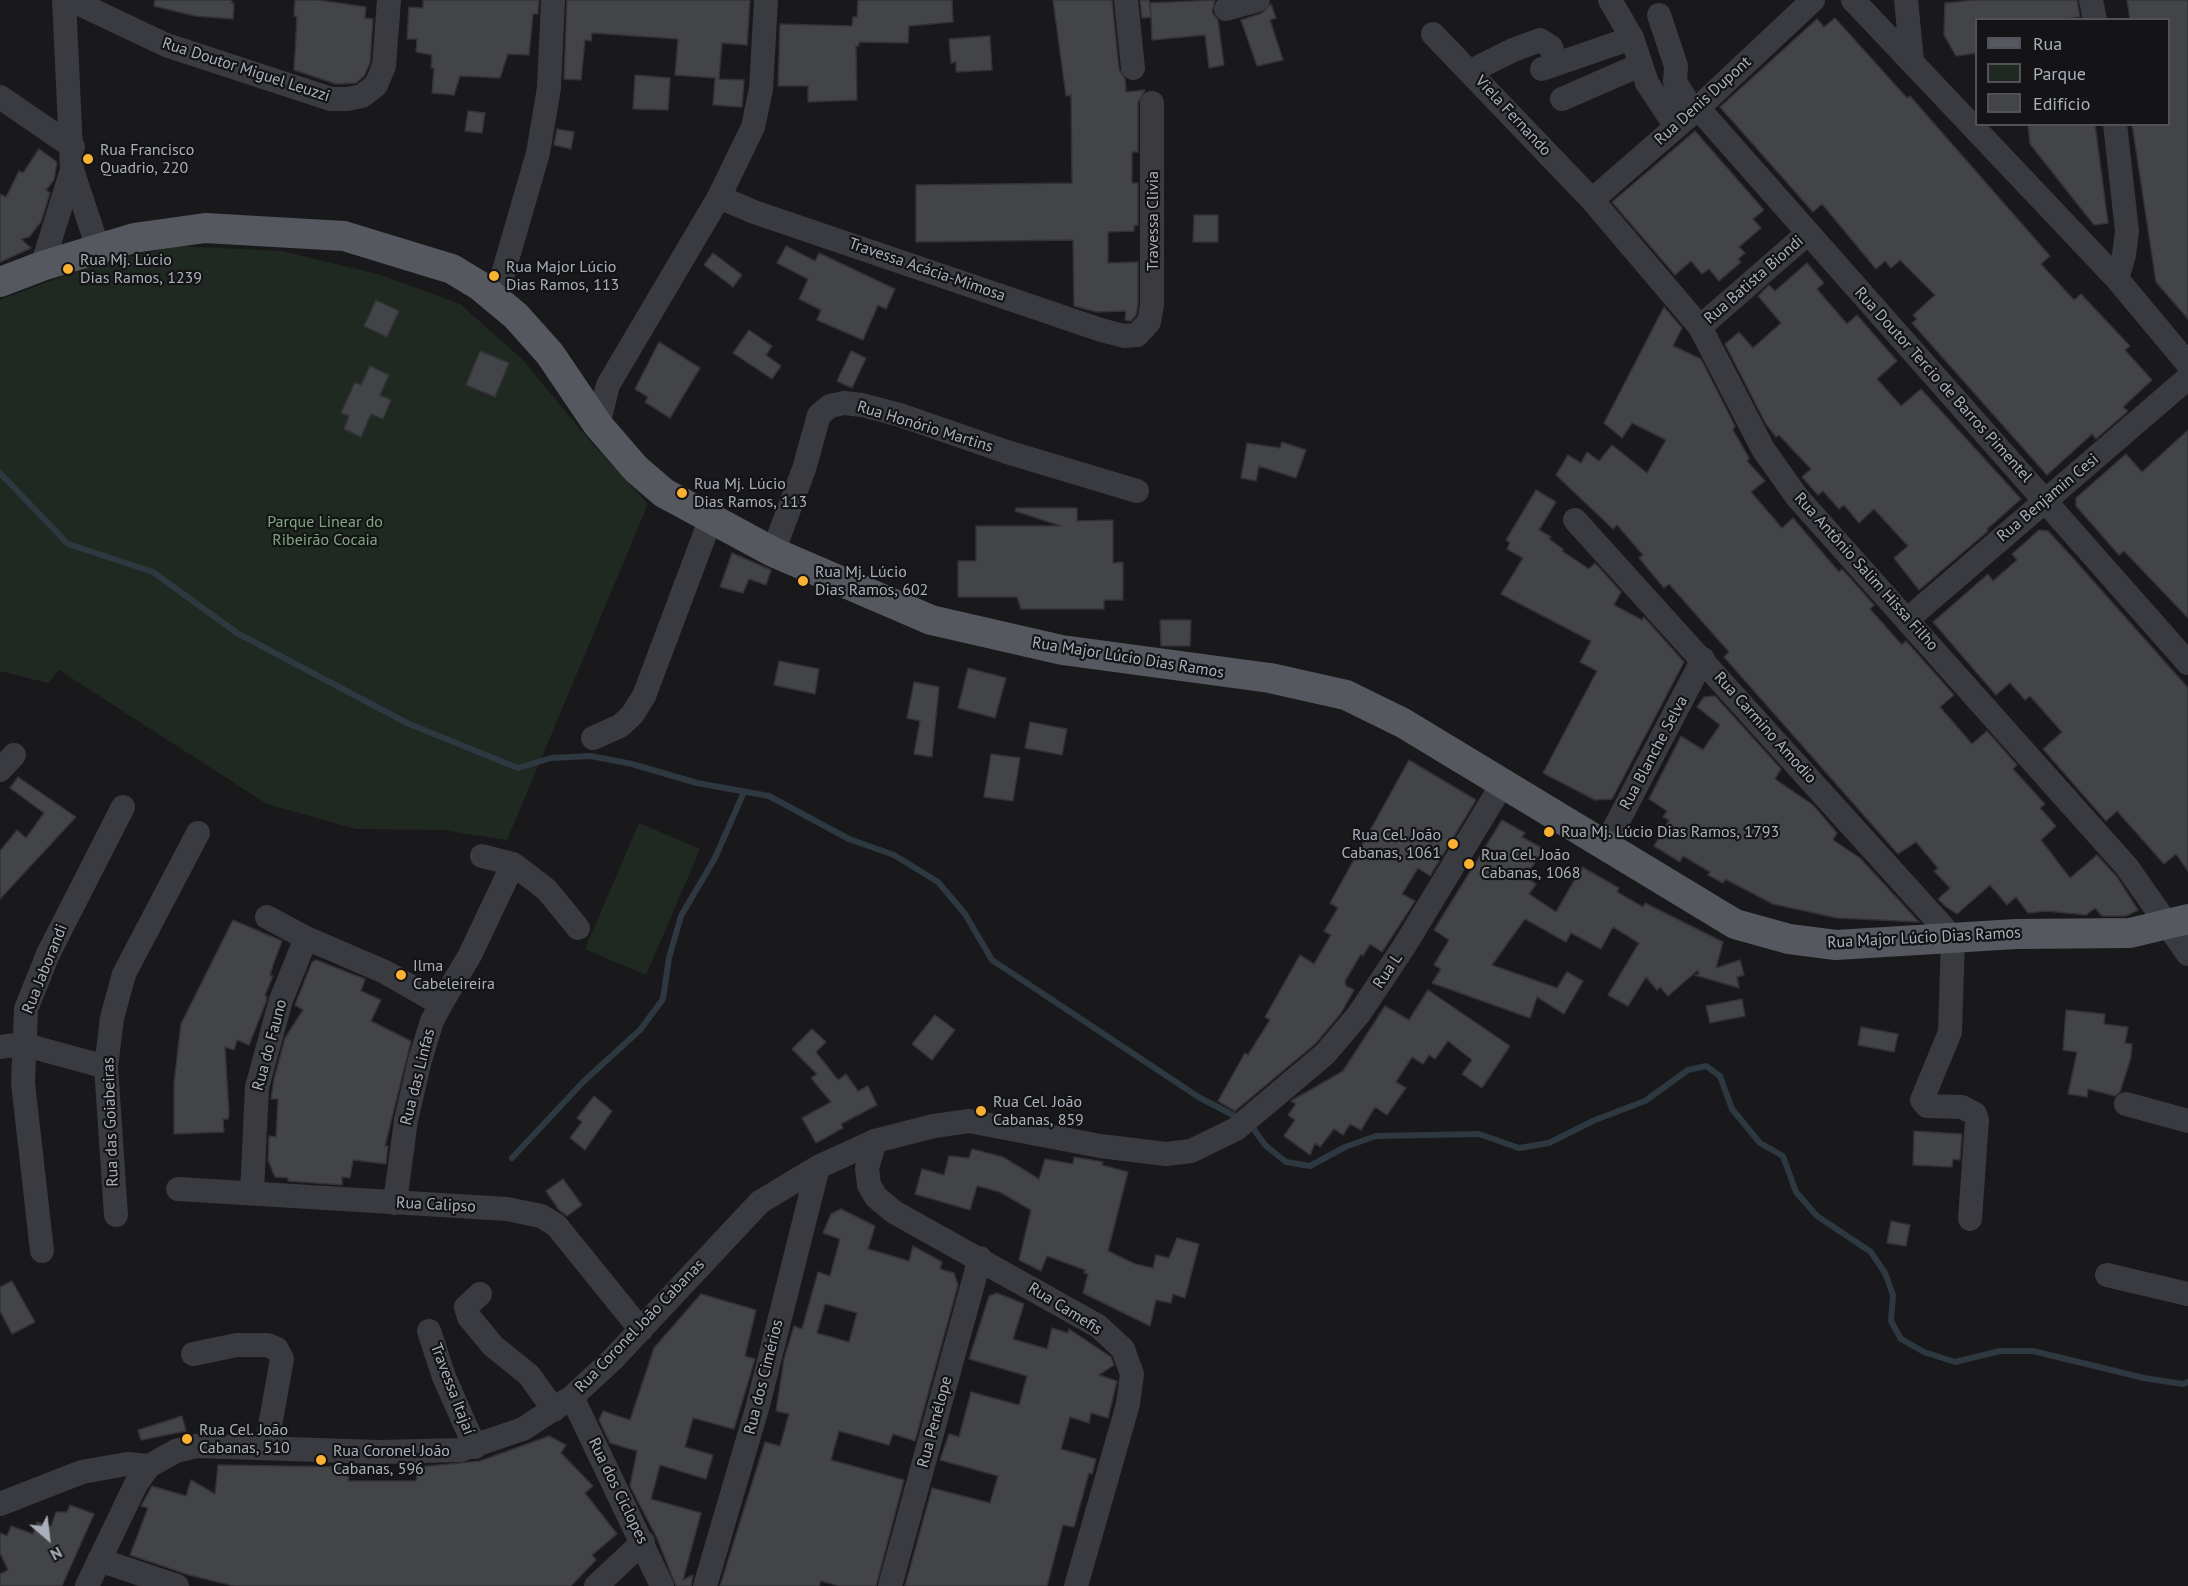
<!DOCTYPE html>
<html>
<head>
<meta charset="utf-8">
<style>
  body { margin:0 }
  #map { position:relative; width:2188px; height:1586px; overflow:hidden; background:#19191b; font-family:"PT Sans",sans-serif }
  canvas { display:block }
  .legend { position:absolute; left:1975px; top:18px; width:195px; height:108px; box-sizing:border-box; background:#141416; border:2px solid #505258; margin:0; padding:8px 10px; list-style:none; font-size:18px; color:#aab0bb }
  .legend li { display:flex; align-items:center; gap:12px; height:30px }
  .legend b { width:30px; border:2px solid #505258 }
  .north { position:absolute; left:18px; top:1508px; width:60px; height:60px; -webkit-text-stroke:4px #141416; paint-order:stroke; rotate:152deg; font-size:16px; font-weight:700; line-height:24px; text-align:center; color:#aab0bb }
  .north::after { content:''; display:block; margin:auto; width:21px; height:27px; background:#aab0bb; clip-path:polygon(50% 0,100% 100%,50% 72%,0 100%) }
</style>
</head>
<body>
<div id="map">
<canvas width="2188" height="1586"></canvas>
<ul class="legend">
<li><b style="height:8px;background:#55585f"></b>Rua</li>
<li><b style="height:16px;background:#202921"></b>Parque</li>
<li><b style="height:16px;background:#434448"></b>Edifício</li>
</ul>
<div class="north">N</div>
</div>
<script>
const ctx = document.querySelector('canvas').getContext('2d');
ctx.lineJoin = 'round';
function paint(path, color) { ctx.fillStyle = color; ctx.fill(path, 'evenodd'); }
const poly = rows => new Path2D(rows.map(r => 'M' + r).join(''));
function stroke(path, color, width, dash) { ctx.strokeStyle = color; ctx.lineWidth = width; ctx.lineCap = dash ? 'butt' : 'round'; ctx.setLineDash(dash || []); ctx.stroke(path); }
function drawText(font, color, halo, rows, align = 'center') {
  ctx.font = font + ' "PT Sans",sans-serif'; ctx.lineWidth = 4.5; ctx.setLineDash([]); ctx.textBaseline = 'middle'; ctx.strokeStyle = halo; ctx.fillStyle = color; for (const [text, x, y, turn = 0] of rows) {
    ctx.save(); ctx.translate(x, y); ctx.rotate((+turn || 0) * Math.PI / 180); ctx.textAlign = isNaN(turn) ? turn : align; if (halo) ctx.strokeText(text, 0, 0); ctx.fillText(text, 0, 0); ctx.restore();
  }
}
paint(poly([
  [179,246,282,251,381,275,460,304,522,359,589,440,648,504,507,840,443,830,356,829,267,804,59,670,48,683,0,671,0,300,98,263],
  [639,823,700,849,646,975,585,949]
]), '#202921');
stroke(poly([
  [0,473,68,544,153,572,237,633,407,723,518,768,551,758,591,756,632,764,697,783,769,796,849,839,894,855,938,882,965,914,992,960,1200,1098,1239,1118],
  [1250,1124,1265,1145,1286,1162,1310,1166,1345,1147,1376,1136,1479,1134,1519,1148,1549,1143,1595,1120,1645,1101,1688,1070,1706,1066,1720,1076,1732,1109,1760,1143,1783,1156,1796,1192,1817,1216,1871,1252,1885,1273,1893,1295,1891,1321,1901,1339,1924,1352,1955,1362,2000,1351,2033,1351,2144,1378,2183,1384,2188,1382],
  [512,1158,584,1081,640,1030,663,999,669,958,681,916,715,858,744,792]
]), '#2e3840', 6);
const building = poly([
  [155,0,232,0,231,3,234,3,233,19,195,16,154,6,155,0],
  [295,0,319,0,366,7,365,18,373,19,370,63,364,76,356,83,336,84,294,70,297,16,294,16,295,0],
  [423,0,539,0,538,14,533,14,529,55,508,54,500,78,460,76,454,95,432,93,434,68,431,68,432,55,416,52,417,39,407,39,409,7,423,8,423,0],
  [567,0,750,0,747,45,722,43,719,79,744,80,742,107,713,105,715,78,675,75,678,39,592,33,591,41,585,40,581,80,564,79,567,0],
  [858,0,952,0,953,22,909,26,908,43,859,42,859,46,856,46,857,100,808,102,808,86,778,86,780,24,852,26,853,17,857,17,858,0],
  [1053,0,1112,0,1119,69,1125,79,1126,92,1145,90,1138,103,1138,152,1132,152,1132,183,1138,183,1138,225,1134,226,1134,231,1108,232,1108,263,1138,262,1138,304,1136,315,1131,321,1125,320,1126,311,1097,312,1074,306,1073,240,916,242,916,185,1072,183,1071,95,1066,96,1053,0],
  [1140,0,1149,0,1151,16,1150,3,1215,0,1212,12,1218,20,1224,65,1209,68,1205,35,1152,40,1151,17,1142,18,1140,0],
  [1975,0,2077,0,2080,17,2054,20,1977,20,1977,53,1956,56,1944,35,1945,3,1975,0],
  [2127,0,2188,0,2188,319,2156,282,2132,124,2169,124,2169,20,2130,20,2127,0],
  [1271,4,1276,18,1270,20,1283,60,1257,66,1241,20,1262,13,1271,4],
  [1835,18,1907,98,1910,96,2050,256,2041,264,2074,300,2081,294,2130,346,2125,350,2152,380,2123,407,2128,411,2096,439,2092,434,2047,475,1912,323,1917,319,1913,315,1935,295,1900,260,1891,268,1885,261,1876,269,1822,204,1813,212,1720,107,1817,19,1824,27,1835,18],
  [990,36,992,70,956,72,956,62,951,63,949,39,990,36],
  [635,75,670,78,668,110,633,109,635,75],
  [468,111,485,113,482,133,465,131,468,111],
  [2028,124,2095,124,2108,223,2094,225,2030,144,2028,124],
  [557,129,574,132,571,149,554,145,557,129],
  [1695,131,1764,210,1753,219,1761,228,1739,247,1745,253,1738,259,1741,262,1719,281,1709,269,1702,274,1691,261,1675,275,1612,202,1695,131],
  [39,149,57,162,54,180,46,190,50,193,41,222,29,237,21,239,31,248,0,262,0,194,6,197,19,171,23,173,39,149],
  [1194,215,1218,215,1218,242,1193,242,1194,215],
  [786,246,815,261,819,253,895,289,886,309,878,305,863,340,817,320,821,310,799,299,808,279,777,263,786,246],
  [713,253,742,275,733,287,704,265,713,253],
  [1807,263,1824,283,1817,289,1847,324,1857,315,1897,361,1877,379,1901,406,1921,389,2021,499,1987,529,1988,531,1919,590,1894,558,1908,546,1874,509,1859,523,1844,505,1839,509,1823,491,1818,495,1802,477,1811,469,1779,435,1776,437,1766,424,1725,344,1739,332,1753,348,1781,323,1758,296,1769,285,1775,291,1807,263],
  [376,300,399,311,387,337,364,326,376,300],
  [1664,307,1682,328,1673,346,1701,359,1735,426,1733,430,1749,458,1747,461,1765,481,1751,492,1782,528,1793,518,1839,572,1842,569,1859,588,1874,605,1870,609,1902,645,1906,641,1954,695,1940,707,1972,744,1987,731,2017,765,2013,769,2045,804,2040,808,2056,826,2041,840,2070,878,2097,855,2117,877,2138,910,2126,916,2102,916,2095,908,2086,915,2046,911,2028,913,2016,897,2007,905,1990,885,1957,914,1945,906,1938,899,1950,888,1934,871,1938,868,1916,842,1898,854,1724,657,1729,652,1669,584,1664,588,1639,558,1643,555,1617,525,1613,529,1556,475,1568,455,1581,463,1587,452,1599,461,1612,445,1647,473,1666,440,1632,423,1622,438,1604,423,1664,307],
  [749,330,772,346,766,355,781,366,772,379,733,353,749,330],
  [659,342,700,368,670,418,645,402,648,397,635,389,659,342],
  [480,351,509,363,495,397,466,385,480,351],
  [851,351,866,358,852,388,837,381,851,351],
  [370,366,389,375,380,395,391,400,383,419,371,414,361,437,344,429,349,416,341,413,355,382,361,385,370,366],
  [2188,430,2188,618,2124,551,2119,555,2076,506,2076,498,2126,454,2142,472,2188,430],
  [1282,442,1306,450,1296,478,1259,466,1256,481,1241,478,1247,443,1280,448,1282,442],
  [1536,490,1556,502,1539,530,1551,537,1549,539,1563,549,1562,551,1589,569,1595,563,1621,592,1614,605,1642,620,1644,617,1684,662,1612,799,1595,800,1543,773,1597,671,1580,662,1591,641,1501,594,1523,558,1507,549,1510,543,1506,540,1536,490],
  [1016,508,1077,508,1077,521,1113,520,1113,563,1123,562,1123,600,1104,600,1104,609,1021,609,1017,597,958,597,958,561,976,561,976,526,1061,526,1015,511,1016,508],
  [2039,530,2048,531,2072,557,2188,688,2188,871,2176,854,2164,864,2117,811,2106,821,2043,749,2062,732,2030,696,2025,700,2010,683,1996,695,1933,622,1988,574,1993,581,2017,560,2012,554,2039,530],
  [732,553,771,570,766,585,749,579,743,593,720,587,732,553],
  [1160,620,1191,620,1190,646,1161,646,1160,620],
  [779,661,819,669,815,694,774,685,779,661],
  [968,668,1006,678,995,718,958,708,968,668],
  [914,682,939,687,932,757,914,754,920,721,907,718,914,682],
  [1715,696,1781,769,1775,779,1813,805,1837,833,1833,840,1860,858,1919,922,1837,918,1773,904,1725,879,1723,883,1708,875,1710,872,1683,856,1680,862,1654,846,1669,820,1663,817,1667,811,1649,799,1681,736,1703,750,1720,725,1697,707,1704,697,1715,696],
  [1030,722,1067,729,1062,755,1025,748,1030,722],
  [991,754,1020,758,1013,801,984,797,991,754],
  [1409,760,1476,800,1430,876,1418,868,1402,894,1415,901,1382,952,1370,944,1363,956,1361,954,1345,981,1346,986,1354,990,1341,1013,1315,1044,1235,1111,1218,1101,1245,1053,1248,1055,1270,1020,1265,1017,1300,955,1314,964,1331,935,1324,931,1338,908,1330,903,1409,760],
  [18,777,76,817,0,899,0,851,17,830,26,838,44,813,10,788,18,777],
  [1502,820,1525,833,1522,837,1544,849,1525,877,1536,884,1529,894,1556,912,1582,867,1619,888,1617,892,1643,907,1645,903,1723,942,1716,968,1740,960,1744,975,1737,977,1739,988,1695,975,1699,974,1698,970,1668,996,1660,987,1657,990,1646,977,1628,1006,1608,995,1639,943,1613,927,1601,949,1571,933,1566,942,1525,919,1492,965,1557,988,1567,972,1583,981,1564,1014,1537,997,1530,1018,1432,983,1441,969,1434,965,1449,940,1434,930,1502,820],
  [233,920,282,941,274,962,270,975,273,976,265,995,267,997,266,1002,249,1045,237,1040,234,1050,225,1047,229,1114,228,1119,223,1119,224,1132,174,1134,174,1083,181,1024,233,920],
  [316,960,365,979,361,991,381,1000,371,1021,411,1041,385,1146,388,1146,386,1164,353,1160,350,1178,342,1177,342,1185,288,1181,288,1178,275,1177,268,1160,269,1136,276,1137,278,1099,271,1099,274,1079,285,1038,303,1010,295,1005,312,962,316,960],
  [1428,990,1510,1046,1482,1088,1462,1074,1472,1060,1448,1041,1435,1059,1429,1055,1423,1064,1412,1057,1396,1082,1406,1088,1387,1115,1375,1107,1361,1130,1350,1124,1343,1135,1334,1129,1320,1147,1315,1143,1310,1155,1284,1136,1295,1120,1288,1115,1296,1104,1291,1101,1343,1071,1385,1006,1409,1020,1428,990],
  [1742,999,1745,1016,1710,1023,1706,1006,1742,999],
  [2066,1010,2105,1014,2104,1024,2128,1027,2125,1043,2132,1044,2131,1057,2120,1092,2115,1096,2088,1089,2087,1097,2068,1094,2077,1052,2063,1050,2066,1010],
  [935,1015,955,1030,932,1060,912,1044,935,1015],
  [1861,1027,1898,1034,1894,1052,1858,1045,1861,1027],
  [812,1029,826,1042,816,1052,838,1080,846,1074,858,1091,868,1086,877,1105,841,1124,843,1128,816,1143,802,1118,831,1102,811,1078,817,1074,792,1049,812,1029],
  [594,1096,612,1111,585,1150,570,1138,582,1122,577,1118,594,1096],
  [1914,1131,1962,1134,1960,1160,1953,1159,1952,1167,1913,1165,1914,1131],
  [972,1149,1003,1157,1039,1179,1045,1159,1073,1164,1074,1157,1103,1162,1102,1165,1128,1172,1108,1251,1135,1264,1153,1268,1156,1255,1169,1258,1177,1238,1199,1244,1185,1298,1173,1294,1171,1303,1156,1300,1150,1326,1083,1293,1088,1274,1084,1273,1085,1270,1047,1256,1041,1271,1019,1260,1031,1210,1000,1192,977,1186,970,1210,915,1194,922,1169,944,1175,949,1156,969,1158,972,1149],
  [563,1179,582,1205,567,1216,559,1210,546,1191,563,1179],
  [841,1209,875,1226,868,1249,909,1261,913,1246,942,1262,940,1269,954,1273,958,1285,915,1441,893,1434,889,1445,839,1431,831,1460,904,1480,876,1586,839,1586,821,1581,819,1586,720,1586,765,1442,780,1446,789,1414,776,1411,784,1359,794,1326,802,1329,818,1272,830,1276,840,1239,823,1233,831,1214,841,1209],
  [825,1304,857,1313,849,1342,817,1333,825,1304],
  [1891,1221,1910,1225,1906,1246,1887,1243,1891,1221],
  [12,1281,35,1322,12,1334,0,1311,0,1287,12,1281],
  [997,1293,1024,1304,1013,1339,1047,1349,1052,1328,1068,1333,1069,1329,1111,1357,1114,1365,1099,1375,1117,1381,1108,1418,1091,1413,1089,1423,1070,1417,1061,1449,1096,1459,1092,1474,1089,1473,1074,1527,1063,1525,1047,1586,905,1586,932,1488,990,1503,998,1476,940,1460,949,1434,959,1437,971,1392,1019,1405,1027,1376,969,1359,989,1296,997,1293],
  [701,1294,756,1310,745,1356,755,1359,734,1429,693,1418,685,1447,713,1455,706,1479,660,1465,651,1499,701,1513,683,1580,693,1575,691,1586,676,1586,657,1538,630,1486,637,1451,610,1443,599,1420,603,1411,630,1420,654,1348,701,1294],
  [182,1416,186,1431,141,1440,138,1430,182,1416],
  [549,1436,566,1445,561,1453,593,1486,585,1493,617,1534,592,1555,596,1560,571,1586,234,1586,189,1575,130,1555,148,1508,141,1506,152,1486,186,1496,191,1480,215,1494,218,1465,350,1467,348,1481,416,1481,418,1467,480,1461,549,1436],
  [70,1505,94,1514,62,1586,0,1586,0,1574,8,1570,0,1553,0,1533,7,1536,11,1526,33,1534,37,1522,51,1526,56,1512,67,1512,70,1505]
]);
paint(building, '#434448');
stroke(building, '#333337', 1.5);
stroke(poly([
  [71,0,166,45,331,99,347,99,362,96,376,85,384,66,389,0],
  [1126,0,1133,68],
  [1610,0,1632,38,1647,83,1676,127],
  [1853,0,2117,279,2188,364],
  [1906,0,1912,61],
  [2091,0,2095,20],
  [1226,9,1258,0],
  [1659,15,1676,66,1675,82,1687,101,1698,108,2188,663],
  [1433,34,1592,200,1700,327,1763,449,1797,497,2127,867,2188,954],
  [1542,69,1632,38],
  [1471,71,1513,50,1540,40,1551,47,1556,64],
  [0,97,73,147],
  [1562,99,1640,65],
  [2115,124,2127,231,2124,255,2117,279],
  [72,170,98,248],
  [719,197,754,212,1101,330,1124,336,1137,335,1149,322,1152,305,1152,103],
  [1592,200,1698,108,1813,0],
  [42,266,72,170,64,0],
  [496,298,538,153,549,88,553,0],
  [1700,327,1808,233],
  [598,425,608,385,719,197,753,127,761,89,766,0],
  [1575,520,1953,938,1950,1032,1922,1100,1927,1106,1962,1107,1975,1114,1977,1120,1970,1219],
  [773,552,804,469,819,415,830,406,844,403,862,405,900,415,1007,452,1137,491],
  [1908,619,2188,378],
  [593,738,620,726,632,715,644,696,711,518],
  [0,770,14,755],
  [1605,846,1703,659],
  [482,856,513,864,525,873,547,890,578,928],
  [267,917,306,938,385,972,441,1004,432,1021,420,1060,406,1120,395,1203],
  [441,1004,470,955,513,864],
  [0,1047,22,1044,106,1067],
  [2126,1104,2188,1121],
  [875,1141,867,1168,869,1185,876,1197,894,1212,1098,1326,1123,1349,1132,1374,1128,1404,1076,1586],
  [178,1189,507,1209,541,1216,556,1225,641,1330],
  [252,1193,257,1087,281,1000,306,938],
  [116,1215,106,1067,112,1018,124,974,198,833],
  [42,1251,23,1083,26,1009,48,954,123,807],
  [2107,1275,2188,1294],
  [480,1294,466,1307,469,1317,493,1346,529,1375,554,1410],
  [429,1331,444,1377,475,1447],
  [193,1354,237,1345,267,1345,277,1349,282,1359,266,1448],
  [572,1397,662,1586],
  [0,1504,82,1472,127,1464,149,1466],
  [99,1560,177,1586],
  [87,1586,136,1484,149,1466,176,1451,196,1446,379,1452,461,1450,523,1429,572,1397,612,1360,760,1202,818,1167,875,1141,934,1126,969,1121,1100,1146,1166,1154,1191,1151,1236,1129,1325,1054,1359,1014,1405,945,1503,783],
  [596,1586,643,1542],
  [705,1586,758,1405,818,1167],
  [890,1586,980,1258]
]), '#393b40', 24);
stroke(poly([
  [0,282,42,266,134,238,205,228,344,236,452,269,480,286,516,316,550,354,598,425,636,469,664,493,773,552,931,620,1062,650,1270,678,1346,695,1403,723,1735,924,1789,939,1836,945,2016,934,2130,933,2188,919]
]), '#55585f', 30);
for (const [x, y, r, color] of [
  [88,159,6,"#fab032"],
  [68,269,6,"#fab032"],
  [494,276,6,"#fab032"],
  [682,493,6,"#fab032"],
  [803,581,6,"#fab032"],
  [1549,832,6,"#fab032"],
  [1453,844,6,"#fab032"],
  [1469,864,6,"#fab032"],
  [401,975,6,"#fab032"],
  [981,1111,6,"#fab032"],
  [187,1439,6,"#fab032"],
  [321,1460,6,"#fab032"]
]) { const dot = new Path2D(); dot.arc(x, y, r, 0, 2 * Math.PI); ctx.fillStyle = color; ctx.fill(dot); stroke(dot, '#141416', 2); }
drawText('16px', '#aab0bb', '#141416', [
  ["Rua Doutor Miguel Leuzzi",246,70,18],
  ["Rua Denis Dupont",1703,101,-42],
  ["Viela Fernando",1513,116,47],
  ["Travessa Clivia",1153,221,-90],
  ["Travessa Acácia-Mimosa",927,270,19],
  ["Rua Batista Biondi",1754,280,-41],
  ["Rua Doutor Tercio de Barros Pimentel",1943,385,48],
  ["Rua Honório Martins",925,427,17],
  ["Rua Benjamin Cesi",2048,498,-40],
  ["Rua Antônio Salim Hissa Filho",1866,572,48],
  ["Rua Major Lúcio Dias Ramos",1128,658,9],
  ["Rua Carmino Amodio",1765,728,48],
  ["Rua Blanche Selva",1654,753,-62],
  ["Rua Major Lúcio Dias Ramos",1924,938,-3],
  ["Rua Jaborandi",45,969,-68],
  ["Rua L",1388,971,-56],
  ["Rua do Fauno",270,1045,-75],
  ["Rua das Linfas",418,1077,-76],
  ["Rua das Goiabeiras",111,1122,-92],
  ["Rua Calipso",436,1205,3],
  ["Rua Camefis",1065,1309,32],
  ["Rua Coronel João Cabanas",640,1326,-46],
  ["Rua dos Cimérios",764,1377,-76],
  ["Travessa Itajaí",452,1389,69],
  ["Rua Penélope",935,1422,-75],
  ["Rua dos Ciclopes",618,1491,64]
]);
drawText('16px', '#aab0bb', '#141416', [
  ["Rua Francisco",100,150],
  ["Quadrio, 220",100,168],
  ["Rua Mj. Lúcio",80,260],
  ["Dias Ramos, 1239",80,278],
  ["Rua Major Lúcio",506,267],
  ["Dias Ramos, 113",506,285],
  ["Rua Mj. Lúcio",694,484],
  ["Dias Ramos, 113",694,502],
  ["Rua Mj. Lúcio",815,572],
  ["Dias Ramos, 602",815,590],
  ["Rua Mj. Lúcio Dias Ramos, 1793",1561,832],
  ["Rua Cel. João",1441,835,"right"],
  ["Cabanas, 1061",1441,853,"right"],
  ["Rua Cel. João",1481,855],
  ["Cabanas, 1068",1481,873],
  ["Ilma",413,966],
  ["Cabeleireira",413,984],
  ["Rua Cel. João",993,1102],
  ["Cabanas, 859",993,1120],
  ["Rua Cel. João",199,1430],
  ["Cabanas, 510",199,1448],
  ["Rua Coronel João",333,1451],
  ["Cabanas, 596",333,1469]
], 'left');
drawText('16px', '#81a782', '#141416', [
  ["Parque Linear do",325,522],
  ["Ribeirão Cocaia",325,540]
]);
</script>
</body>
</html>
